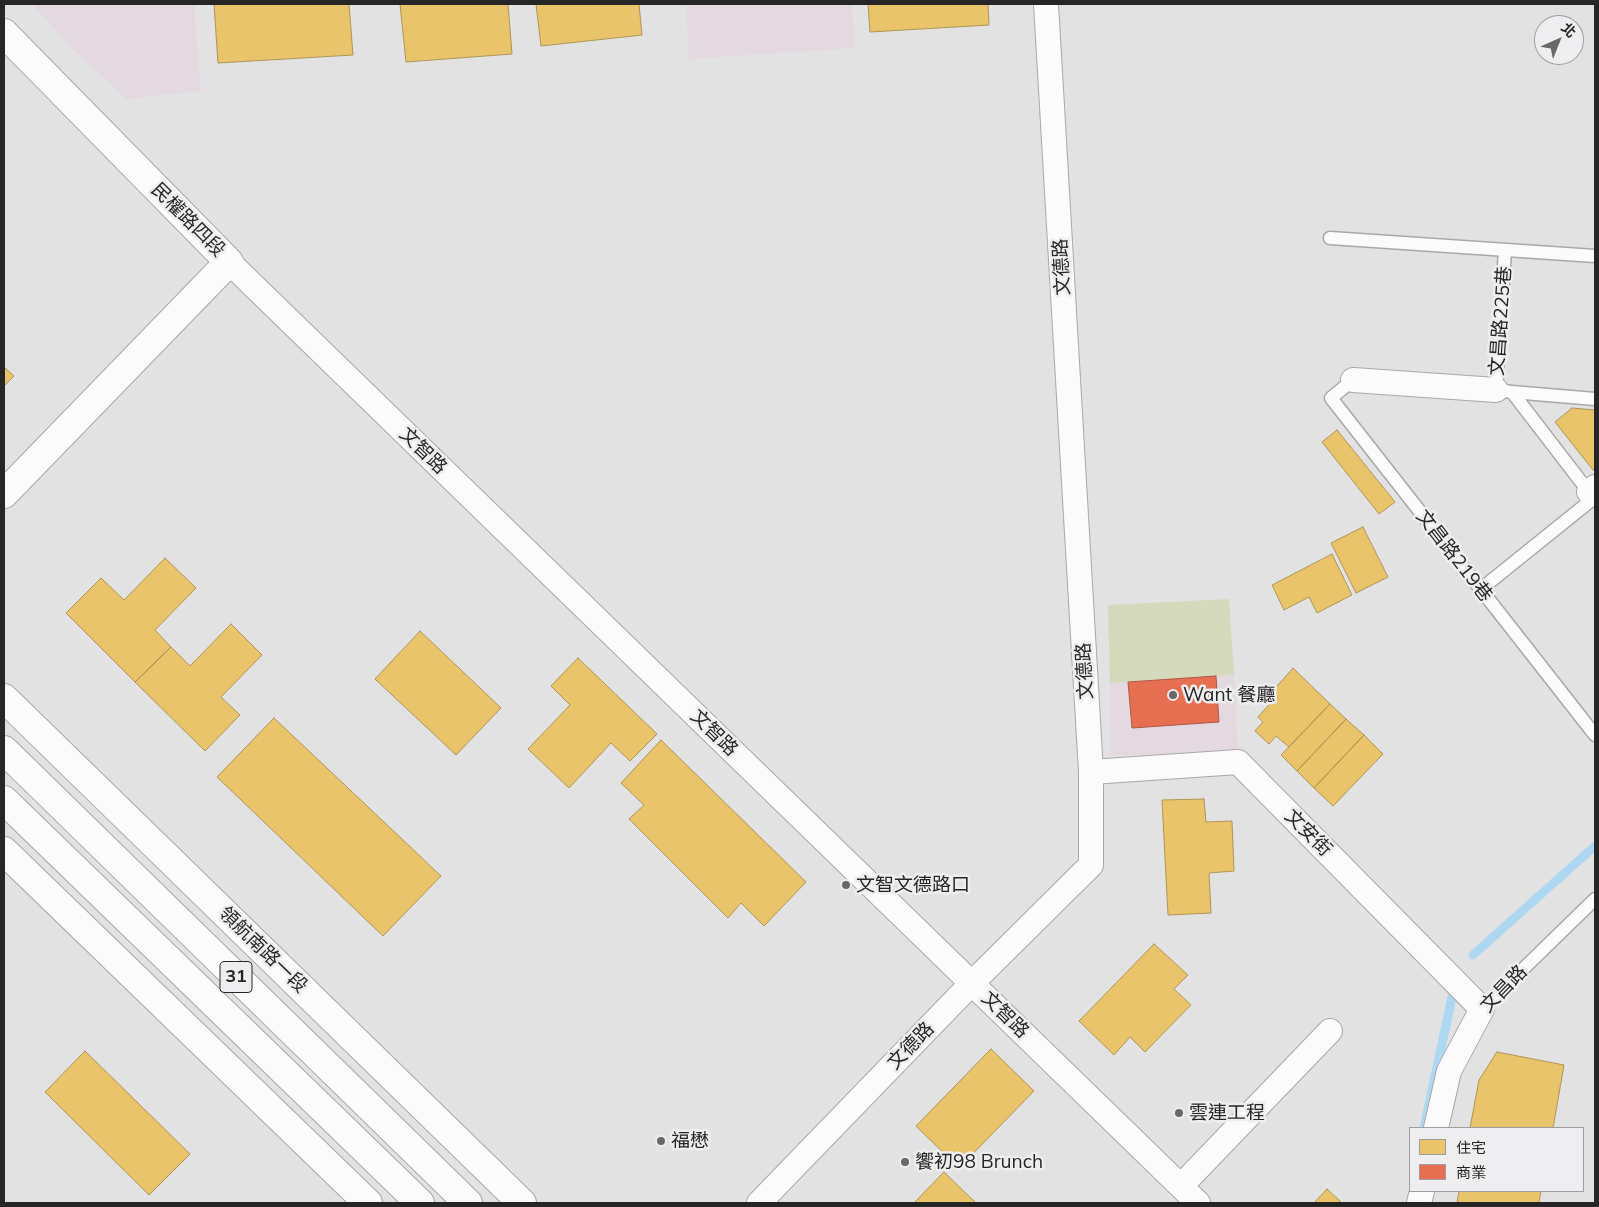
<!DOCTYPE html>
<html>
<head>
<meta charset="utf-8">
<style>
  body { margin:0 }
  #map { position:relative; width:1599px; height:1207px; overflow:hidden; background:#e2e2e3; font-family:Mulish,"Noto Sans TC",sans-serif }
  canvas { display:block }
  .frame { position:absolute; inset:0; border:5px solid #262627; pointer-events:none }
  .legend { position:absolute; left:1409px; top:1127px; width:175px; height:65px; box-sizing:border-box; background:#eeeef1; border:1px solid #9e9ea0; margin:0; padding:6px 9px; list-style:none; font-size:15px; color:#262627 }
  .legend li { display:flex; align-items:center; gap:10px; height:25px }
  .legend b { width:25px; border:1px solid #9e9ea0 }
  .north { position:absolute; left:1534px; top:15px; width:50px; height:50px; box-sizing:border-box; background:#eeeef1; border:1px solid #9e9ea0; border-radius:50%; rotate:44deg; font-size:14px; font-weight:700; line-height:20px; text-align:center; color:#262627 }
  .north::after { content:''; display:block; margin:auto; width:18px; height:22px; background:#686869; clip-path:polygon(50% 0,100% 100%,50% 72%,0 100%) }
</style>
</head>
<body>
<div id="map">
<canvas width="1599" height="1207"></canvas>
<div class="frame"></div>
<ul class="legend">
<li><b style="height:14px;background:#e9c46a"></b>住宅</li>
<li><b style="height:14px;background:#e76f51"></b>商業</li>
</ul>
<div class="north">北</div>
</div>
<script>
const ctx = document.querySelector('canvas').getContext('2d');
ctx.lineJoin = 'round';
function paint(path, color) { ctx.fillStyle = color; ctx.fill(path, 'evenodd'); }
const poly = rows => new Path2D(rows.map(r => 'M' + r).join(''));
function stroke(path, color, width, dash) { ctx.strokeStyle = color; ctx.lineWidth = width; ctx.lineCap = dash ? 'butt' : 'round'; ctx.setLineDash(dash || []); ctx.stroke(path); }
function drawText(font, color, halo, rows, align = 'center') {
  ctx.font = font + ' Mulish,"Noto Sans TC",sans-serif'; ctx.lineWidth = 5; ctx.setLineDash([]); ctx.textBaseline = 'middle'; ctx.strokeStyle = halo; ctx.fillStyle = color; for (const [text, x, y, turn = 0] of rows) {
    ctx.save(); ctx.translate(x, y); ctx.rotate((+turn || 0) * Math.PI / 180); ctx.textAlign = isNaN(turn) ? turn : align; if (halo) ctx.strokeText(text, 0, 0); ctx.fillText(text, 0, 0); ctx.restore();
  }
}
paint(poly([
  [34,4,194,4,201,91,126,99,73,49,36,9],
  [686,4,852,4,855,48,689,59],
  [1234,675,1238,750,1111,756,1110,683]
]), '#e4d9e1');
paint(poly([
  [1229,599,1234,675,1110,683,1108,605]
]), '#d5dabc');
const homes = poly([
  [214,4,349,4,353,55,218,63,214,4],
  [400,4,508,4,512,54,406,62,400,4],
  [536,4,639,4,642,35,541,46,536,4],
  [868,4,988,4,989,25,870,32,868,4],
  [4,367,14,376,4,386,4,367],
  [1572,408,1595,410,1595,468,1593,470,1555,422,1572,408],
  [1337,430,1395,502,1379,514,1322,442,1337,430],
  [1363,527,1388,577,1356,593,1331,543,1363,527],
  [1332,554,1352,595,1317,613,1309,597,1284,610,1272,585,1332,554],
  [165,558,196,588,155,630,171,647,135,682,66,613,101,578,124,600,165,558],
  [231,624,262,655,221,697,240,715,205,751,135,682,171,647,190,666,231,624],
  [420,631,501,708,456,755,375,679,420,631],
  [578,658,657,734,630,761,611,743,569,788,528,749,570,705,551,686,578,658],
  [1293,668,1330,704,1289,747,1276,736,1269,744,1255,731,1263,722,1258,717,1276,697,1271,693,1293,668],
  [1330,704,1346,719,1297,771,1281,755,1330,704],
  [274,718,441,876,383,936,217,777,274,718],
  [1346,719,1364,735,1314,788,1297,771,1346,719],
  [1364,735,1383,754,1333,806,1314,788,1364,735],
  [661,740,806,882,764,926,741,903,728,918,629,819,644,805,621,783,661,740],
  [1204,799,1206,822,1232,821,1234,871,1209,873,1211,913,1168,915,1162,800,1204,799],
  [1154,944,1188,975,1174,989,1191,1005,1145,1052,1130,1037,1114,1055,1079,1021,1154,944],
  [991,1049,1034,1091,959,1168,916,1126,991,1049],
  [85,1051,190,1154,149,1195,45,1092,85,1051],
  [1497,1052,1564,1065,1553,1128,1470,1128,1479,1080,1497,1052],
  [944,1172,976,1203,914,1203,944,1172],
  [1327,1189,1342,1203,1314,1203,1327,1189],
  [1459,1191,1541,1191,1539,1203,1457,1203,1459,1191]
]);
paint(homes, '#e9c46a');
stroke(homes, '#ae9556', 1);
const shops = poly([
  [1216,676,1219,722,1132,728,1128,682,1216,676]
]);
paint(shops, '#e76f51');
stroke(shops, '#ad5944', 1);
stroke(poly([
  [1473,955,1595,846],
  [1424,1128,1452,997]
]), '#aed7f1', 9);
const lane = poly([
  [1330,238,1595,256],
  [1505,250,1496,390,1512,392,1592,496],
  [1353,380,1331,398,1595,735],
  [1512,392,1595,399],
  [1481,589,1594,498],
  [1482,1009,1595,899]
]);
const street = poly([
  [229,262,1198,1203],
  [1353,380,1496,390],
  [1589,492,1595,487],
  [1091,772,1238,762,1482,1009,1449,1071,1436,1128],
  [1181,1186,1330,1031],
  [759,1203,972,983,1091,865,1091,772,1046,4],
  [1419,1203,1422,1191]
]);
const secondary = poly([
  [4,33,229,262,4,494],
  [4,698,522,1203],
  [4,851,368,1203]
]);
const primary = poly([
  [4,750,468,1203],
  [4,800,420,1203]
]);
stroke(lane, '#a8a8a9', 15);
stroke(street, '#a8a8a9', 26);
stroke(secondary, '#a8a8a9', 30);
stroke(primary, '#a8a8a9', 30);
stroke(lane, '#fbfbfb', 12);
stroke(street, '#fbfbfb', 24);
stroke(secondary, '#fbfbfb', 28);
stroke(primary, '#fbfbfb', 28);
for (const [x, y, r, color] of [
  [1173,695,5,"#686869"],
  [846,885,5,"#686869"],
  [1179,1113,5,"#686869"],
  [661,1141,5,"#686869"],
  [905,1162,5,"#686869"]
]) { const dot = new Path2D(); dot.arc(x, y, r, 0, 2 * Math.PI); ctx.fillStyle = color; ctx.fill(dot); stroke(dot, '#eeeef1', 2); }
for (const [x, y, w] of [
  [236,977,32]
]) { const box = new Path2D(); box.roundRect(x - w / 2, y - 15.5, w, 31, 4); ctx.fillStyle = '#eeeef1'; ctx.fill(box); stroke(box, '#262627', 1); }
drawText('bold 18px', '#262627', null, [
  ["31",236,977]
]);
drawText('19px', '#262627', '#eeeef1', [
  ["民權路四段",188,220,45],
  ["文德路",1062,267,-93],
  ["文昌路225巷",1501,321,-86],
  ["文智路",423,451,44],
  ["文昌路219巷",1454,556,52],
  ["文德路",1085,671,-93],
  ["文智路",714,733,44],
  ["文安街",1308,833,45],
  ["領航南路一段",263,950,44],
  ["文昌路",1504,989,-46],
  ["文智路",1005,1015,44],
  ["文德路",911,1046,-46]
]);
drawText('19px', '#262627', '#eeeef1', [
  ["Want 餐廳",1183,695],
  ["文智文德路口",856,885],
  ["雲連工程",1189,1113],
  ["福懋",671,1141],
  ["饗初98 Brunch",915,1162]
], 'left');
</script>
</body>
</html>
